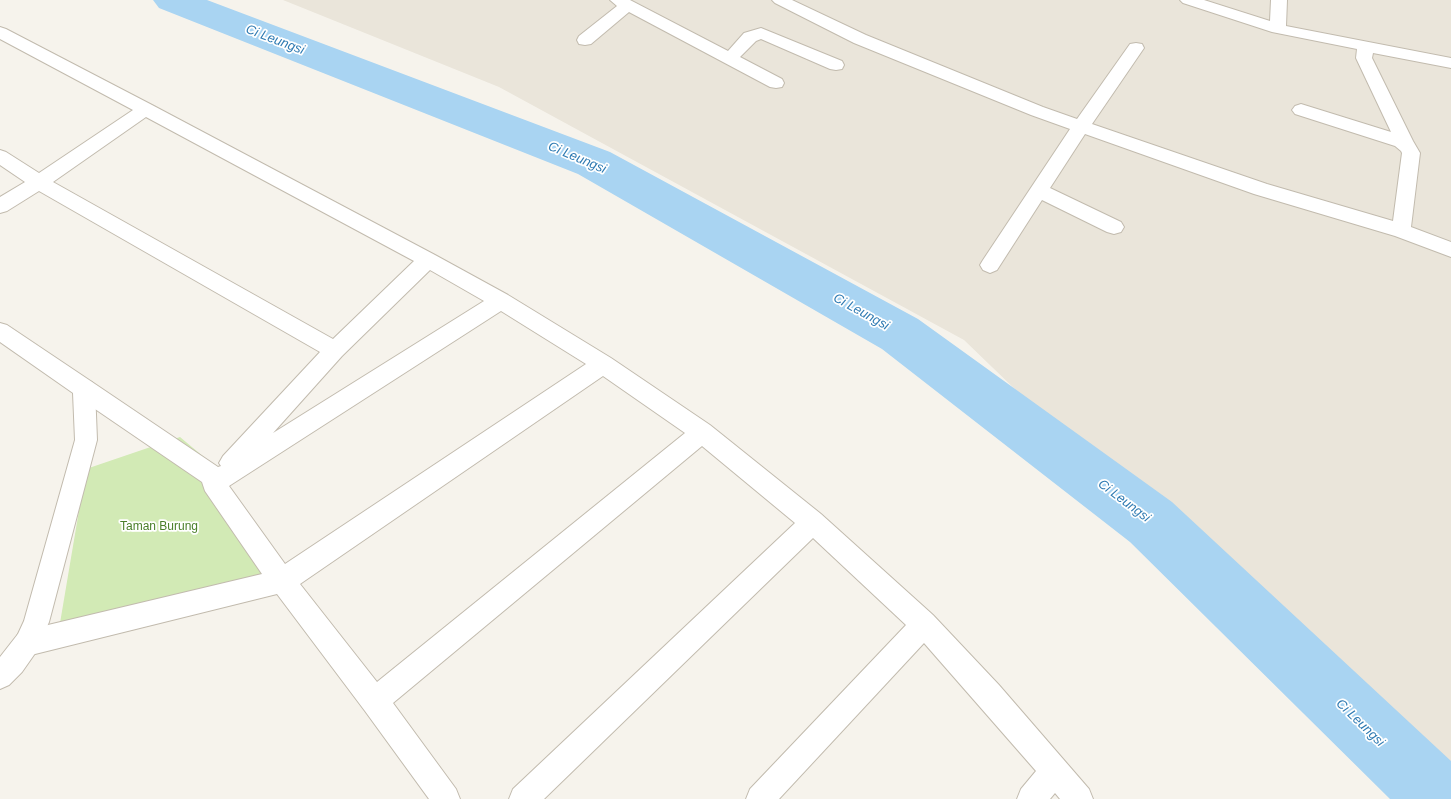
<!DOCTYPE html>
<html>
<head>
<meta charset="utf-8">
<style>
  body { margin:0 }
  canvas { display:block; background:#f6f3ec }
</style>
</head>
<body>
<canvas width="1451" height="799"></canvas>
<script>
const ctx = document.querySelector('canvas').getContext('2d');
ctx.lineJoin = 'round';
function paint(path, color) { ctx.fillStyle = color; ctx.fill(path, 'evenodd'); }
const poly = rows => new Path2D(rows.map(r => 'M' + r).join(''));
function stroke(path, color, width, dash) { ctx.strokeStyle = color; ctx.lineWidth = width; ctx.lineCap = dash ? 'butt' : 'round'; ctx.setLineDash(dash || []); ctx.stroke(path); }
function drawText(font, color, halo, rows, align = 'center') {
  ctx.font = font + ' Arial,sans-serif'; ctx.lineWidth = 3.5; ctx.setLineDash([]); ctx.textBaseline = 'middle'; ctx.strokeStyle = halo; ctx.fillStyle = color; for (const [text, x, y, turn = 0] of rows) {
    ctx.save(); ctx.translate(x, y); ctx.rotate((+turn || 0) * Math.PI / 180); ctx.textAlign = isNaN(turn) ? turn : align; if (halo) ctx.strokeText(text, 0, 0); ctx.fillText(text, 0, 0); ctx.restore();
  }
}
paint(poly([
  [283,0,1451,0,1451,799,1440,799,964,340,499,87]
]), '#eae5da');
paint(poly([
  [180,437,205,458,295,582,60,623,86,469]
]), '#d2eab5');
paint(poly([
  [153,0,207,0,610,152,918,319,1172,502,1451,761,1451,799,1390,799,1130,542,882,349,578,174,159,8,153,0]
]), '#a9d4f2');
const minor = poly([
  [610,0,630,0,728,51,744,33,761,28,842,61,844,65,842,69,836,70,830,69,761,39,756,41,740,57,782,79,784,83,782,87,776,88,770,87,629,12,591,44,585,45,579,44,577,40,579,36,617,6,610,0],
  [772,0,792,0,866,35,1043,107,1077,119,1130,44,1136,43,1142,44,1144,48,1092,124,1267,184,1393,221,1402,153,1401,151,1395,146,1295,114,1292,110,1295,106,1301,104,1391,132,1356,58,1357,49,1272,32,1183,3,1180,0,1204,0,1270,21,1271,0,1287,0,1286,26,1451,58,1451,68,1373,53,1372,58,1413,141,1420,153,1411,227,1451,242,1451,257,1395,236,1254,194,1085,134,1050,188,1121,222,1124,227,1121,232,1114,234,1107,232,1042,200,997,270,990,273,983,270,980,265,983,260,1070,129,1031,115,854,43,775,3,772,0],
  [0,27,6,29,152,105,435,255,508,295,611,358,710,425,821,514,933,615,999,685,1089,789,1093,799,1060,799,1055,793,1050,799,1017,799,1021,789,1036,771,924,643,779,799,746,799,750,789,906,625,813,538,544,799,509,799,513,789,795,523,702,446,393,703,456,789,460,799,429,799,365,711,277,594,27,656,18,652,14,643,18,634,27,630,262,574,205,491,202,482,76,396,73,389,76,382,84,380,92,382,218,467,221,466,219,463,223,456,320,352,39,191,7,211,0,213,0,197,25,182,0,165,0,150,6,152,39,173,133,110,0,39,0,27],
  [146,117,414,261,333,339,53,182,146,117],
  [430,270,484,301,273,433,342,356,430,270],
  [501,311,586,364,285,564,229,486,501,311],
  [603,376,685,433,377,682,300,584,603,376]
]);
const tertiary = poly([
  [0,323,7,325,92,382,95,389,97,440,49,622,36,652,22,672,9,685,0,689,0,657,18,634,24,621,75,440,73,393,0,342,0,323]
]);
stroke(minor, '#c2bbae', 2);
stroke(tertiary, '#c2bbae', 2);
paint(minor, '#fff');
paint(tertiary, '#fff');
drawText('12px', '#4a7f2a', '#fff', [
  ["Taman Burung",159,527]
]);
drawText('italic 13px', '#2e7ab2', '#fff', [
  ["Ci Leungsi",275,40,21],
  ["Ci Leungsi",577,158,23],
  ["Ci Leungsi",861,312,29],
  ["Ci Leungsi",1124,501,37],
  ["Ci Leungsi",1360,723,44]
]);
</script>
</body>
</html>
